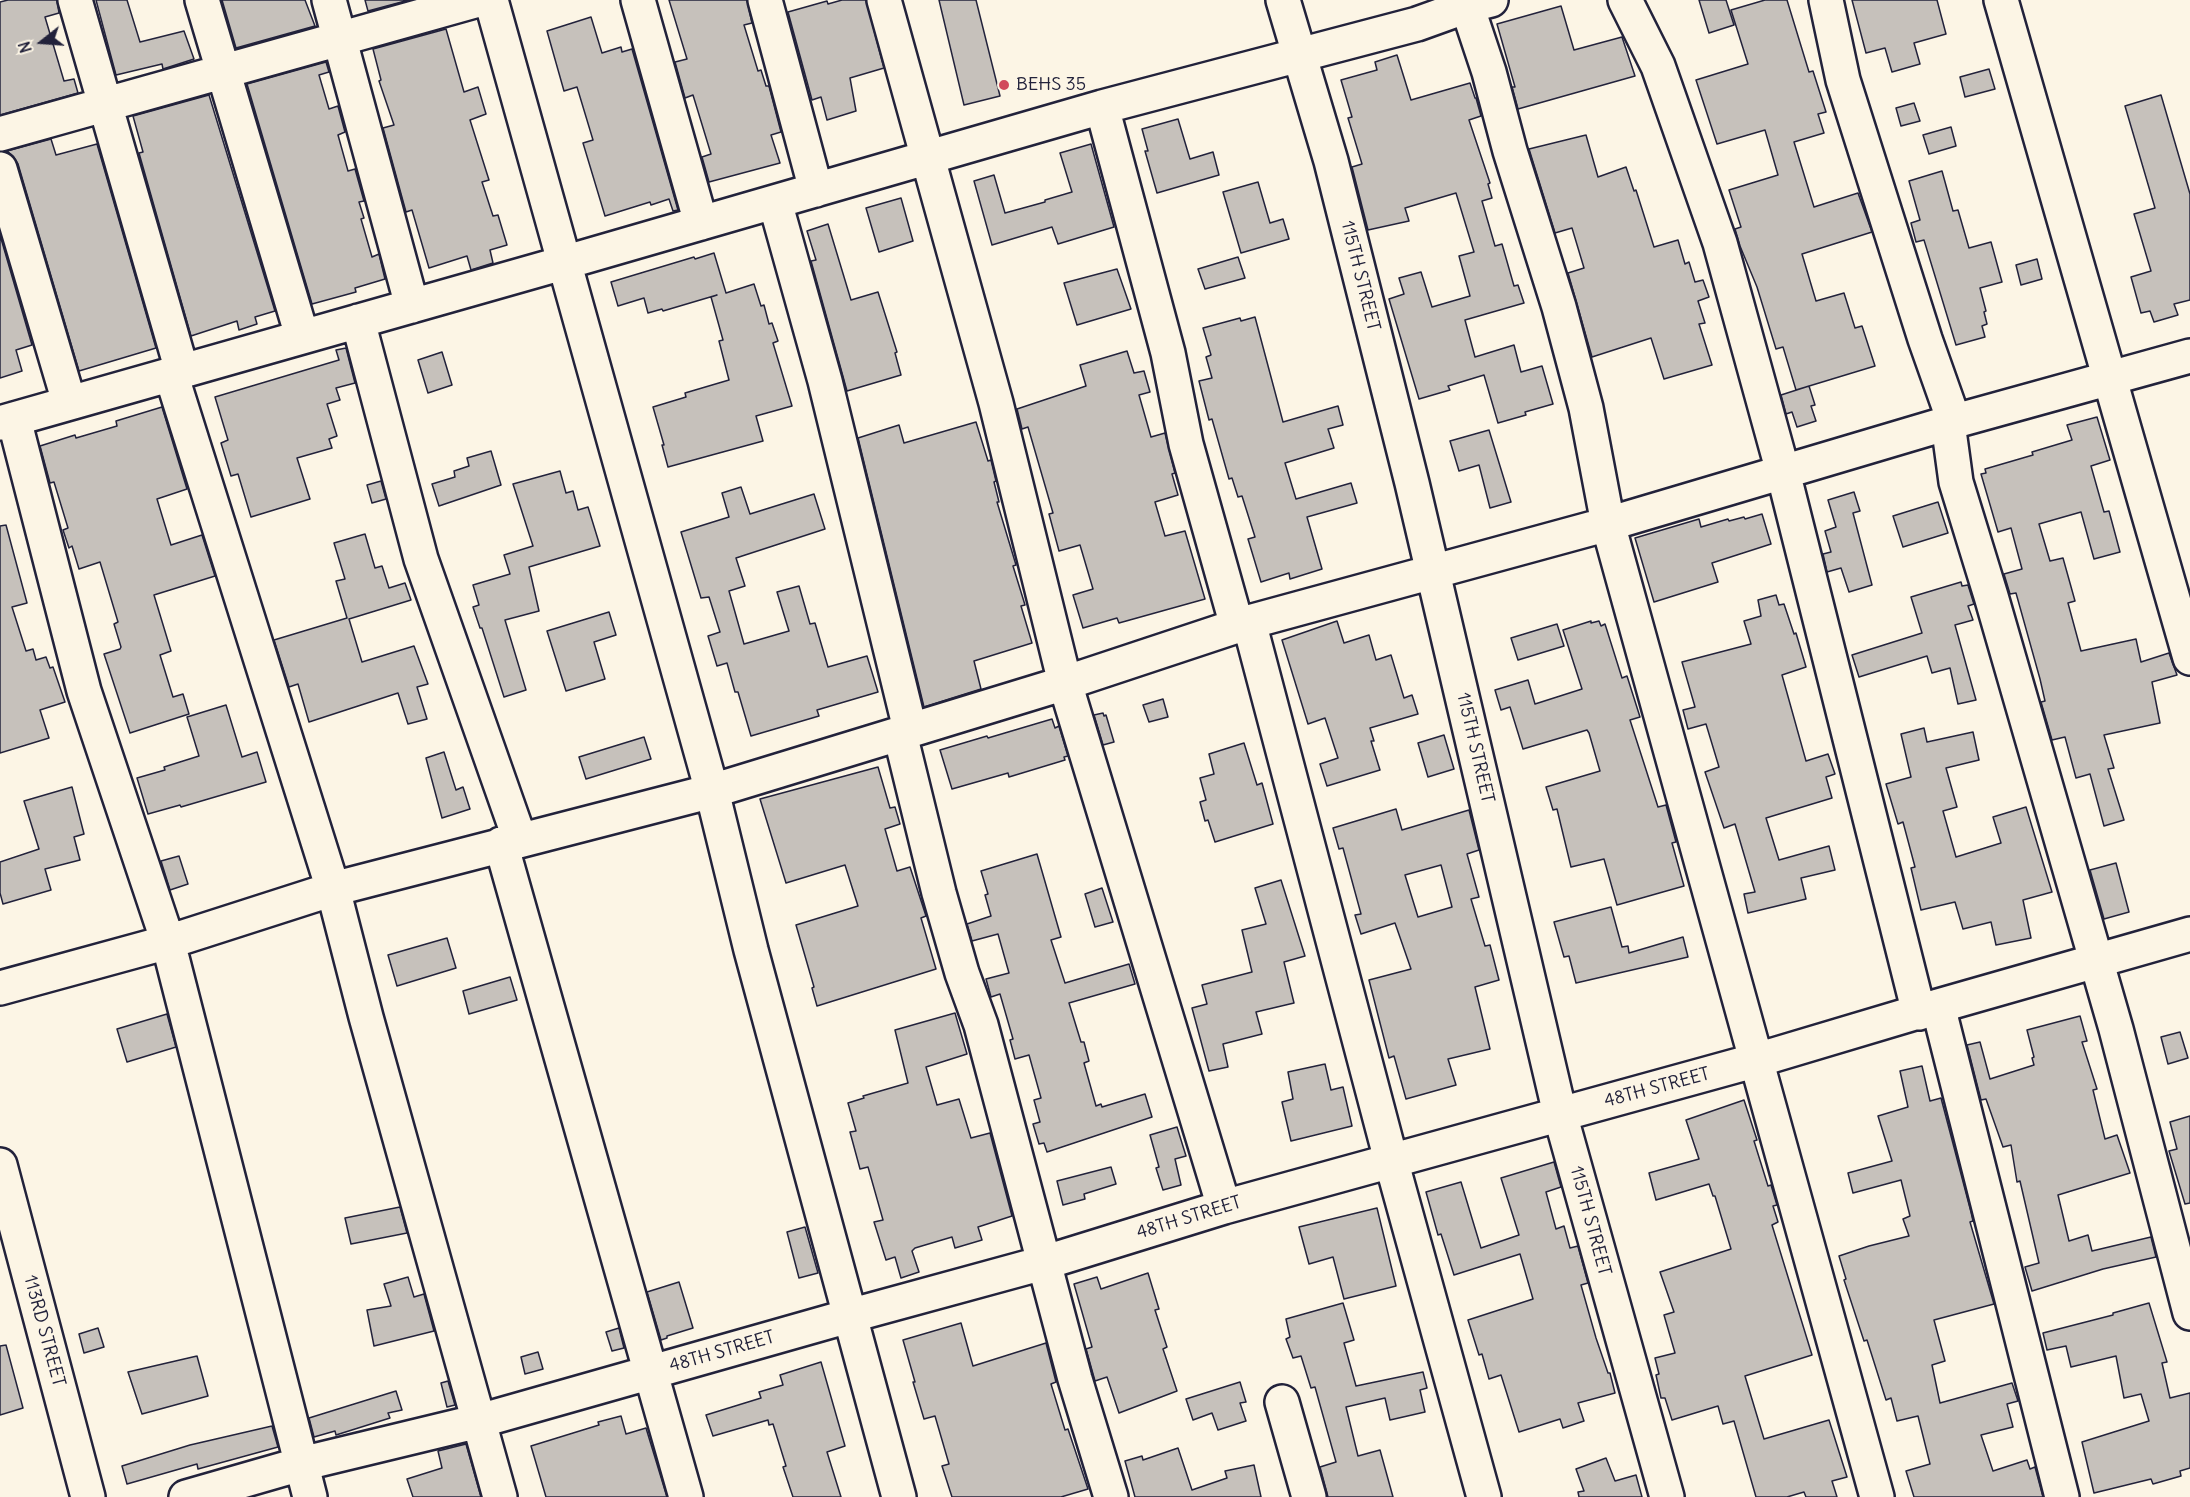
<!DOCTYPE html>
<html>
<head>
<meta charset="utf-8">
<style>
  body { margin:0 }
  #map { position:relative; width:2190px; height:1497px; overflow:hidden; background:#fcf5e5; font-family:Delius,sans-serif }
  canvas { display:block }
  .north { position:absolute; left:12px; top:12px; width:60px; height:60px; -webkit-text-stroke:4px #fcf5e5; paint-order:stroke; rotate:253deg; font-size:16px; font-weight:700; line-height:24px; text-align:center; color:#22223b }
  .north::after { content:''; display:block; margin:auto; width:21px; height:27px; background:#22223b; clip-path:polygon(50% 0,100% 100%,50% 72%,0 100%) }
</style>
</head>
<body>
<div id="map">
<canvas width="2190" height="1497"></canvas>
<div class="north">N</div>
</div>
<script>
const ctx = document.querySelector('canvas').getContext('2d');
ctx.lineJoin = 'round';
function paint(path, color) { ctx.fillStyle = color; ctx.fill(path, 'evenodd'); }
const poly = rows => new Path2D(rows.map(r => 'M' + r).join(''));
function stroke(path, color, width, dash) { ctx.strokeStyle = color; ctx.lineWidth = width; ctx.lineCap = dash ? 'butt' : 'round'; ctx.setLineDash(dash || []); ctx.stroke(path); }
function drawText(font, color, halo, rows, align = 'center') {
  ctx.font = font + ' Delius,sans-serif'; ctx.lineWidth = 5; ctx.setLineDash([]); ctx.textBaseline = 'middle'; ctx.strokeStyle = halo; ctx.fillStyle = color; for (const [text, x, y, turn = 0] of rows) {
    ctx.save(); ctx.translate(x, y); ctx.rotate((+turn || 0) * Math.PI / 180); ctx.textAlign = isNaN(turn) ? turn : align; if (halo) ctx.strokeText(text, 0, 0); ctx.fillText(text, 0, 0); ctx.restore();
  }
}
const building = poly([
  [8,0,57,0,59,13,45,17,64,81,74,79,78,93,0,115,0,2,8,0],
  [96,0,127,0,140,42,184,31,194,59,163,69,162,64,116,75,96,0],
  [222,0,305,0,315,26,236,48,222,0],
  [365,0,409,0,368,11,365,0],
  [669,0,747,0,752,23,744,25,758,71,761,70,766,86,769,86,781,132,771,135,780,163,709,182,702,157,711,154,693,95,685,98,675,62,687,59,669,0],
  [842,0,866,0,884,68,850,78,856,111,827,120,821,97,812,100,788,12,827,1,828,4,842,0],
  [939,0,976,0,1000,96,964,105,939,0],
  [1699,0,1726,0,1734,25,1709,33,1699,0],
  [1765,0,1787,0,1809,72,1813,71,1826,112,1818,114,1824,133,1794,142,1814,207,1858,193,1872,232,1802,254,1816,301,1844,293,1855,328,1862,326,1875,366,1796,390,1783,347,1776,349,1757,287,1740,246,1735,229,1741,227,1729,190,1778,175,1765,130,1717,144,1696,80,1748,64,1731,10,1765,0],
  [1852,0,1937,0,1946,34,1914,43,1920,64,1892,72,1885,48,1866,53,1852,0],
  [1561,6,1574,50,1622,37,1635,76,1518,109,1512,87,1515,87,1497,24,1561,6],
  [591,17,602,53,621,47,622,52,632,49,678,210,673,211,669,199,651,205,650,202,605,216,583,143,593,140,577,87,564,91,547,31,591,17],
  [446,29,464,92,478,87,486,114,470,120,489,180,482,182,493,216,498,215,507,245,490,250,493,263,471,270,467,256,429,268,412,210,406,212,383,128,394,125,379,81,381,80,373,49,446,29],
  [1397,55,1411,100,1470,83,1475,98,1476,98,1481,116,1469,120,1490,183,1488,184,1492,198,1482,201,1495,246,1502,244,1514,286,1518,285,1524,303,1465,320,1475,357,1514,345,1521,372,1542,366,1553,404,1525,412,1526,415,1498,423,1484,375,1448,386,1450,390,1419,399,1389,299,1404,294,1399,278,1421,272,1432,307,1470,296,1459,256,1474,252,1456,193,1405,208,1409,221,1368,230,1352,167,1362,164,1348,118,1352,117,1341,80,1377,70,1375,62,1397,55],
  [326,62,329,72,319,75,329,109,338,106,345,132,338,135,348,171,355,169,364,201,359,202,364,218,361,219,372,257,379,254,385,279,355,288,356,292,312,304,247,84,326,62],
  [1989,69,1995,89,1965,97,1960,77,1989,69],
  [209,95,275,311,255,317,257,324,239,330,237,321,191,336,139,153,143,152,133,116,209,95],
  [2161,95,2190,194,2190,300,2174,304,2178,315,2154,322,2150,311,2141,313,2131,277,2151,271,2134,214,2155,208,2125,106,2161,95],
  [1914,103,1920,121,1901,126,1896,108,1914,103],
  [1178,119,1190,159,1213,152,1219,175,1157,193,1145,151,1148,151,1142,129,1178,119],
  [1951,127,1956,146,1929,154,1923,135,1951,127],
  [1586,135,1598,177,1626,167,1634,191,1636,190,1654,247,1678,240,1685,264,1689,262,1695,282,1703,280,1709,297,1698,301,1705,323,1699,324,1712,365,1664,379,1651,338,1592,357,1568,273,1584,268,1572,228,1555,233,1529,149,1586,135],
  [51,139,56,155,97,144,156,348,79,371,18,164,13,156,7,151,51,139],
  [1091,144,1114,227,1058,244,1052,227,992,245,974,181,994,175,1005,213,1045,202,1045,200,1072,192,1060,153,1091,144],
  [1942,171,1953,211,1958,210,1969,248,1991,242,2002,282,1980,288,1986,311,1984,312,1987,324,1982,326,1985,337,1956,345,1924,240,1916,242,1911,223,1920,220,1909,181,1942,171],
  [1258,182,1270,223,1283,219,1289,239,1241,253,1223,192,1258,182],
  [901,198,913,241,879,252,866,208,901,198],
  [828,224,851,300,878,292,897,352,895,353,901,375,847,391,811,261,816,260,807,231,828,224],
  [0,235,32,345,16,350,22,371,0,378,0,235],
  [714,253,726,293,754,284,761,306,764,305,769,324,772,323,778,341,773,343,792,406,756,416,763,441,668,467,662,445,664,445,653,407,686,397,685,393,729,380,719,341,723,340,711,297,717,295,663,311,662,309,648,313,644,298,618,306,611,282,694,257,695,259,714,253],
  [1238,257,1245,278,1205,289,1198,269,1238,257],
  [2037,259,2042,279,2021,285,2016,265,2037,259],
  [1117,269,1131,309,1077,325,1064,283,1117,269],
  [1255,317,1283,422,1338,406,1343,425,1328,429,1334,448,1285,463,1296,499,1351,483,1357,503,1307,517,1322,569,1290,579,1289,573,1261,582,1248,539,1255,537,1242,496,1238,497,1232,478,1229,479,1212,419,1209,420,1199,381,1212,378,1206,357,1211,355,1203,328,1240,318,1241,321,1255,317],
  [346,348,355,383,336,388,340,400,327,404,337,436,329,439,332,448,297,458,310,499,251,517,238,474,231,476,221,443,228,440,215,397,339,360,336,350,346,348],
  [1127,351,1134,373,1144,371,1150,392,1139,395,1151,437,1165,433,1175,473,1172,474,1178,495,1155,502,1165,536,1185,531,1205,599,1119,623,1117,618,1083,628,1073,595,1093,589,1080,545,1059,551,1049,514,1053,513,1028,427,1022,429,1017,409,1086,386,1080,365,1127,351],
  [442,352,452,385,428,393,418,360,442,352],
  [1809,386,1815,405,1811,406,1816,421,1797,427,1792,412,1786,414,1781,395,1809,386],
  [162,407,187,489,157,499,171,545,202,535,215,576,154,595,171,651,160,655,173,697,183,694,189,714,130,733,104,654,120,649,121,647,114,624,118,622,100,562,79,569,72,546,69,548,63,530,68,528,54,482,50,483,40,446,75,435,76,438,117,426,116,421,162,407],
  [2097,417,2110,460,2091,466,2104,512,2109,511,2120,552,2094,559,2081,512,2039,524,2050,561,2063,558,2075,601,2068,603,2081,651,2136,639,2141,662,2169,653,2177,675,2152,682,2160,723,2104,735,2114,768,2108,769,2124,820,2104,826,2090,774,2076,778,2065,737,2052,740,2041,702,2045,701,2040,679,2016,593,2010,594,2004,574,2022,569,2011,528,1998,532,1981,474,1986,473,1985,469,2033,455,2032,452,2072,440,2067,425,2097,417],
  [976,422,988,461,991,460,996,481,994,482,999,502,997,502,1016,565,1013,566,1025,605,1021,606,1032,643,974,661,981,689,924,707,858,438,899,425,904,443,976,422],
  [1489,430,1511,502,1490,508,1479,465,1459,471,1450,441,1489,430],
  [491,451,501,485,439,506,432,484,455,477,454,471,469,466,467,458,491,451],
  [560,471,566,493,573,491,578,510,588,507,600,546,529,567,539,611,505,620,526,690,504,697,482,628,480,628,473,607,479,605,473,585,510,574,504,555,533,546,513,484,560,471],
  [381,481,386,499,372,503,367,485,381,481],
  [741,487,750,514,814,494,825,529,736,558,745,586,729,591,744,644,789,631,777,592,799,586,810,624,815,623,828,667,867,656,878,692,817,710,819,716,751,736,738,692,735,692,727,663,717,666,708,636,720,632,709,597,701,598,681,532,729,517,722,493,741,487],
  [1854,492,1860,511,1853,513,1872,585,1849,592,1841,568,1827,572,1823,554,1831,552,1825,531,1836,527,1828,500,1854,492],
  [1938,502,1948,533,1903,547,1893,516,1938,502],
  [1762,514,1771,544,1712,563,1718,582,1654,602,1635,538,1699,519,1701,527,1728,519,1729,521,1744,517,1745,519,1762,514],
  [6,525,27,603,12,607,26,651,33,649,36,660,46,657,50,668,53,667,65,702,40,710,49,738,0,753,0,526,6,525],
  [365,534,375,568,382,566,389,588,405,583,411,600,349,619,362,662,414,646,428,684,417,687,427,719,408,724,398,693,309,722,298,684,289,687,274,640,347,618,336,581,345,579,334,543,365,534],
  [1961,582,1962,586,1968,585,1973,601,1974,604,1968,606,1973,620,1955,625,1976,700,1958,704,1950,668,1932,673,1927,656,1859,677,1852,655,1922,633,1911,597,1961,582],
  [1776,595,1779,605,1784,604,1794,634,1796,633,1806,667,1782,675,1806,761,1828,754,1835,774,1826,777,1832,798,1766,818,1779,860,1829,846,1835,870,1801,878,1806,899,1748,913,1744,894,1755,892,1735,824,1724,828,1705,772,1719,767,1706,724,1688,729,1683,710,1695,707,1682,662,1751,644,1744,621,1761,616,1758,600,1776,595],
  [609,612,616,635,594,642,605,679,566,691,547,631,609,612],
  [1337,621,1344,643,1369,635,1376,660,1391,655,1404,698,1412,695,1418,714,1370,728,1374,741,1371,741,1380,770,1327,786,1320,764,1338,758,1325,718,1308,724,1282,640,1337,621],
  [1591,621,1591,623,1599,621,1601,626,1605,624,1622,678,1627,676,1640,717,1630,720,1658,807,1666,805,1676,842,1672,843,1684,886,1617,905,1604,859,1571,867,1557,809,1553,810,1546,787,1600,771,1589,733,1587,730,1523,749,1510,707,1501,710,1495,690,1528,680,1535,704,1582,689,1563,630,1591,621],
  [1557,624,1564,646,1518,660,1511,638,1557,624],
  [1163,699,1168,717,1149,722,1143,705,1163,699],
  [226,705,242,757,257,752,266,782,181,807,180,805,148,814,137,778,165,770,164,767,199,756,187,717,226,705],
  [1103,713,1104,716,1106,715,1114,742,1103,745,1094,715,1103,713],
  [1052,719,1055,728,1059,726,1068,756,1064,757,1065,760,1009,777,1008,773,952,789,940,750,987,736,988,738,1052,719],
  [1924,728,1927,742,1973,732,1979,760,1946,768,1957,807,1943,811,1956,857,2001,843,1993,817,2026,807,2052,892,2023,900,2031,938,1996,945,1991,922,1963,929,1955,902,1921,910,1911,868,1915,867,1903,822,1898,824,1886,784,1911,777,1901,734,1924,728],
  [1444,735,1454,769,1428,777,1418,743,1444,735],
  [644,737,651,759,586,779,579,757,644,737],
  [1244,743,1257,785,1262,783,1273,824,1215,842,1208,820,1205,821,1200,802,1206,800,1200,778,1214,774,1209,754,1244,743],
  [444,752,456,790,463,787,470,809,442,818,426,758,444,752],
  [878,767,890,808,895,807,900,824,885,829,897,871,910,867,926,916,921,918,936,969,817,1006,812,988,814,987,796,925,858,906,845,865,786,883,760,799,878,767],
  [72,787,84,834,74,837,80,860,45,869,51,890,3,904,0,893,0,862,39,849,24,801,72,787],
  [1396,809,1402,830,1469,810,1479,850,1467,854,1479,897,1471,899,1485,946,1490,945,1499,980,1475,987,1490,1049,1448,1059,1456,1085,1406,1099,1394,1056,1389,1058,1369,980,1411,969,1395,923,1361,934,1355,915,1361,914,1343,848,1339,849,1333,828,1396,809],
  [1441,865,1452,907,1418,917,1405,875,1441,865],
  [1037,854,1061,937,1051,940,1065,983,1129,964,1135,984,1069,1003,1081,1042,1084,1042,1089,1061,1084,1063,1096,1106,1101,1104,1102,1107,1145,1094,1152,1117,1047,1152,1044,1143,1039,1144,1033,1124,1040,1122,1034,1100,1041,1098,1029,1055,1015,1059,1010,1040,1013,1039,1000,994,991,997,986,979,1009,973,998,934,972,941,967,924,991,916,985,895,988,894,981,871,1037,854],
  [179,856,188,884,170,890,161,861,179,856],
  [2116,863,2129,912,2104,919,2090,870,2116,863],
  [1281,880,1305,956,1284,962,1294,1003,1256,1012,1262,1034,1223,1044,1228,1067,1209,1071,1192,1008,1207,1004,1202,985,1252,972,1242,930,1266,924,1255,888,1281,880],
  [1102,888,1113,922,1095,927,1085,894,1102,888],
  [1611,907,1622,947,1628,946,1629,953,1683,937,1688,957,1576,983,1569,956,1564,957,1554,922,1611,907],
  [447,938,456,968,397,986,388,955,447,938],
  [510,977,517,1000,469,1014,463,991,510,977],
  [955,1013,967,1054,926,1067,937,1105,959,1099,971,1138,990,1133,1012,1216,978,1227,982,1240,955,1248,952,1237,915,1248,912,1251,919,1272,901,1278,895,1257,886,1260,874,1222,883,1220,868,1167,860,1169,850,1132,856,1131,848,1103,864,1098,863,1096,908,1083,895,1030,955,1013],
  [167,1014,176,1047,127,1062,117,1029,167,1014],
  [2080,1016,2087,1041,2082,1042,2097,1089,2093,1090,2105,1139,2117,1135,2130,1173,2058,1195,2069,1241,2088,1235,2092,1251,2151,1237,2156,1257,2103,1269,2032,1291,2025,1267,2039,1263,2020,1181,2017,1182,2011,1145,2003,1147,1986,1099,1981,1100,1967,1045,1980,1042,1990,1079,2034,1065,2032,1058,2034,1057,2027,1030,2080,1016],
  [2180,1032,2188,1058,2168,1064,2161,1037,2180,1032],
  [1325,1064,1331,1090,1343,1087,1352,1126,1291,1141,1282,1102,1293,1099,1288,1072,1325,1064],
  [1922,1066,1930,1101,1941,1098,1971,1212,1973,1221,1970,1222,1994,1304,1934,1320,1945,1361,1932,1365,1940,1403,2012,1383,2018,1401,2007,1404,2013,1427,1981,1435,1993,1471,2027,1460,2030,1469,2035,1467,2043,1497,1914,1497,1906,1471,1930,1464,1918,1416,1897,1421,1891,1398,1886,1400,1867,1340,1864,1341,1844,1280,1846,1279,1839,1256,1869,1246,1909,1236,1903,1219,1910,1216,1901,1180,1853,1193,1848,1173,1892,1161,1878,1116,1908,1107,1900,1071,1922,1066],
  [1744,1100,1757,1140,1754,1141,1768,1186,1771,1185,1777,1205,1773,1206,1778,1222,1772,1225,1812,1355,1745,1376,1764,1439,1829,1420,1847,1477,1832,1481,1837,1497,1806,1497,1804,1492,1787,1497,1756,1497,1734,1421,1723,1424,1718,1406,1672,1420,1665,1398,1661,1398,1656,1375,1659,1374,1655,1358,1675,1353,1664,1315,1674,1312,1660,1272,1731,1249,1715,1196,1713,1196,1709,1184,1656,1200,1649,1173,1699,1159,1686,1120,1744,1100],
  [2190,1116,2190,1203,2185,1204,2169,1151,2177,1149,2170,1122,2190,1116],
  [1177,1127,1186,1156,1175,1159,1181,1185,1163,1190,1156,1168,1159,1167,1150,1135,1177,1127],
  [1554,1162,1561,1187,1546,1192,1556,1229,1564,1226,1570,1248,1578,1246,1588,1283,1581,1285,1596,1338,1608,1373,1610,1373,1615,1393,1578,1403,1584,1421,1563,1428,1560,1419,1519,1432,1501,1375,1489,1379,1482,1354,1479,1355,1468,1320,1533,1299,1520,1254,1454,1275,1441,1234,1438,1235,1426,1192,1461,1182,1481,1248,1519,1235,1501,1178,1554,1162],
  [1111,1167,1116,1184,1084,1194,1085,1199,1063,1205,1057,1181,1111,1167],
  [400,1207,407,1233,351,1244,345,1218,400,1207],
  [1377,1208,1396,1286,1344,1299,1333,1257,1309,1264,1299,1227,1377,1208],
  [805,1227,818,1273,799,1278,787,1232,805,1227],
  [1148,1273,1159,1309,1155,1310,1167,1347,1163,1349,1177,1391,1119,1413,1107,1377,1095,1381,1086,1349,1092,1347,1074,1284,1097,1277,1101,1289,1148,1273],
  [408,1277,414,1297,424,1294,434,1331,374,1346,367,1310,391,1306,384,1284,408,1277],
  [679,1282,693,1328,667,1336,667,1338,661,1340,647,1292,679,1282],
  [1343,1303,1354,1340,1344,1343,1356,1386,1423,1372,1427,1388,1420,1390,1425,1412,1390,1420,1385,1398,1346,1407,1358,1456,1380,1450,1393,1497,1328,1497,1320,1467,1336,1462,1315,1387,1311,1388,1301,1356,1293,1358,1286,1339,1290,1337,1286,1319,1343,1303],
  [2149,1303,2167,1362,2162,1363,2170,1398,2190,1393,2190,1468,2180,1471,2181,1476,2153,1484,2151,1479,2094,1493,2082,1442,2149,1421,2141,1394,2124,1398,2116,1356,2071,1367,2066,1346,2047,1350,2043,1333,2113,1315,2113,1313,2149,1303],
  [961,1323,973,1366,1046,1343,1056,1382,1051,1384,1065,1430,1068,1429,1088,1489,1061,1497,952,1497,942,1466,949,1464,935,1416,924,1419,913,1382,915,1382,903,1340,961,1323],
  [98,1328,104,1347,84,1353,79,1334,98,1328],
  [619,1328,624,1348,612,1351,606,1332,619,1328],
  [6,1345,23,1408,0,1415,0,1346,6,1345],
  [538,1352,543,1369,525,1374,521,1357,538,1352],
  [197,1356,208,1396,142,1414,128,1372,197,1356],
  [821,1362,845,1446,827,1452,841,1497,793,1497,783,1467,786,1466,773,1424,769,1425,768,1420,713,1436,706,1415,761,1398,759,1392,783,1385,780,1375,821,1362],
  [448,1381,455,1405,447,1407,441,1383,448,1381],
  [1240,1382,1246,1402,1240,1403,1246,1421,1218,1430,1212,1413,1193,1420,1186,1399,1240,1382],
  [396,1391,402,1410,388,1413,390,1418,336,1435,335,1431,314,1437,309,1418,396,1391],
  [621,1416,626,1434,646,1428,667,1497,546,1497,531,1446,599,1425,598,1422,621,1416],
  [272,1426,278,1447,198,1469,197,1464,127,1484,122,1466,190,1445,272,1426],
  [466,1444,481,1497,413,1497,407,1479,442,1468,438,1451,466,1444],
  [1178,1448,1192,1490,1227,1478,1225,1471,1254,1465,1261,1497,1135,1497,1125,1461,1142,1456,1143,1460,1178,1448],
  [1606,1458,1615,1481,1636,1475,1642,1497,1579,1497,1578,1492,1584,1491,1576,1469,1606,1458]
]);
paint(building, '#c6c1bb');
stroke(building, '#22223b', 1.5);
const minor = poly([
  [75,0,182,371],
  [202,0,302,336],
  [329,0,412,306],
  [491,0,712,791,751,950,899,1497],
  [638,0,701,223],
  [765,0,816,190],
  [884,0,996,403,1065,683,1224,1207],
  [1283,0,1331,161,1412,483,1560,1114,1667,1497],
  [1625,0,1658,66,1720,243,1783,472,1919,1013],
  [1826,0,1843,80,1925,339,1954,421],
  [2001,0,2190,658],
  [1467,6,1489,72,1510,151,1559,307,1586,408,1608,524,1877,1497],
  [1102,107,1168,353,1186,444,1237,626],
  [0,134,478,0],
  [0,169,69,402],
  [775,202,825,381,910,729],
  [358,321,421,559,520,840],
  [171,374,333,889,366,1017,500,1497],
  [14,419,84,691,168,942,310,1497],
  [0,423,563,263,1102,107,1417,24,1467,6,1491,0],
  [1948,423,1956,482,1991,596,2116,1029,2190,1313],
  [1249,622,1391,1160,1484,1497],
  [900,734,939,893,962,973,981,1025,1075,1379,1111,1497],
  [501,844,686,1497],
  [0,988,168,942,333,889,712,791,1065,683,1249,622,1608,524,1948,423,2190,356],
  [1938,1006,2062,1497],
  [0,1165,88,1497],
  [1282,1402,1309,1497],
  [186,1497,301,1464,479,1421,849,1316,1043,1263,1224,1207,1757,1060,1938,1006,2190,934]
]);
stroke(minor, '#22223b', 38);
stroke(minor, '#fcf5e5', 33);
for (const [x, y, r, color] of [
  [1004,85,6,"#d1495b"]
]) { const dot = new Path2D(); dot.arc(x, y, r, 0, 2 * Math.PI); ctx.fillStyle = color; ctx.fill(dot); stroke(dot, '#fcf5e5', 2); }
drawText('18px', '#22223b', '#fcf5e5', [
  ["BEHS 35",1016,85]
], 'left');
drawText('18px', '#22223b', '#fcf5e5', [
  ["115TH STREET",1360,276,76],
  ["115TH STREET",1475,748,77],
  ["48TH STREET",1657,1088,-15],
  ["48TH STREET",1189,1218,-17],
  ["115TH STREET",1590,1221,75],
  ["113RD STREET",44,1331,75],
  ["48TH STREET",722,1352,-16]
]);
</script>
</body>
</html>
